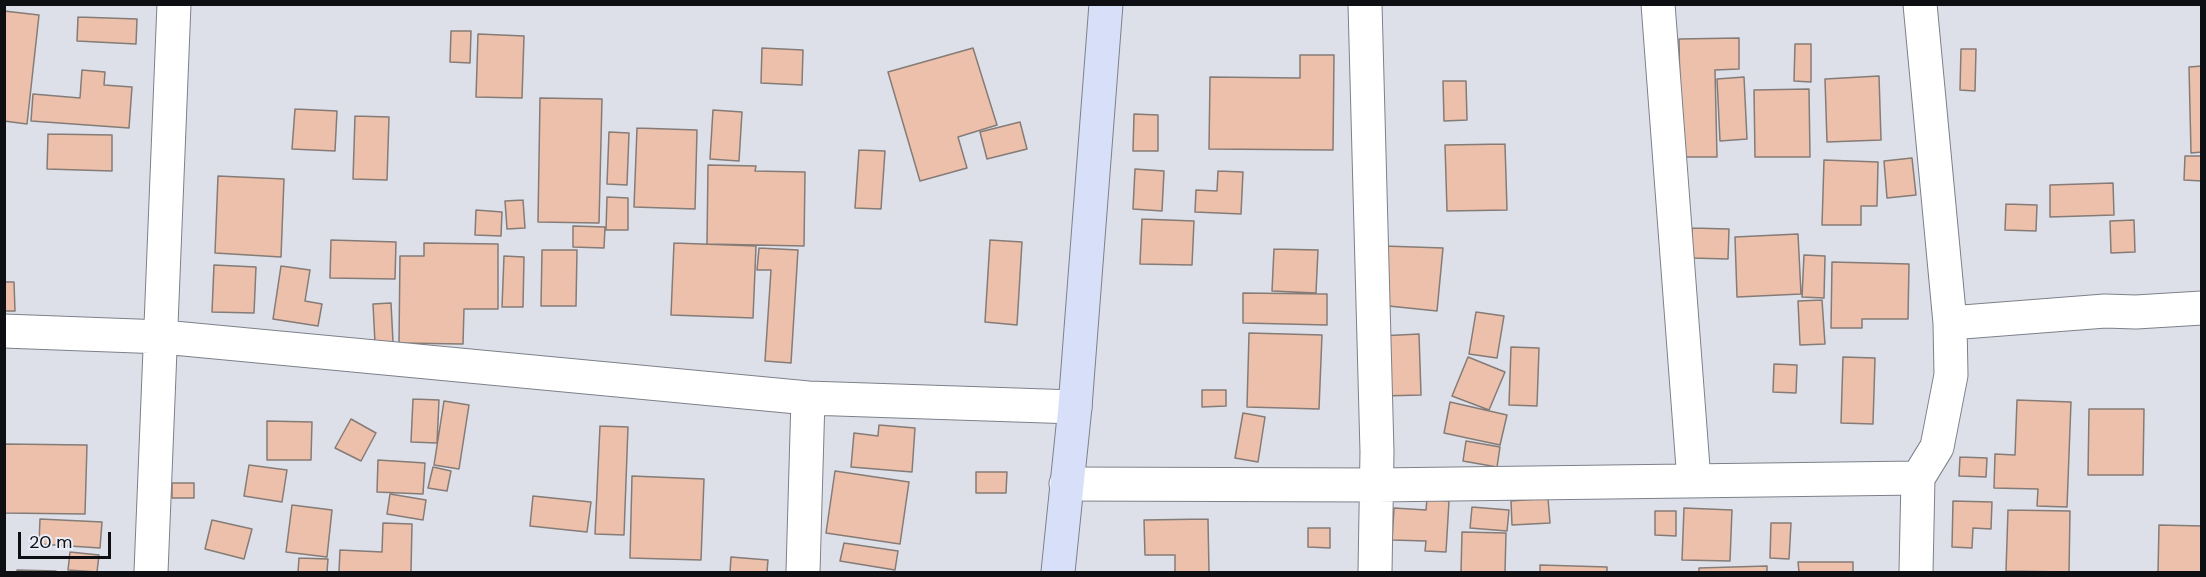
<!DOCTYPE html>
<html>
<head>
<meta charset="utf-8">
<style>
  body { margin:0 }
  #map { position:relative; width:2206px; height:577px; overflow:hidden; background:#dde0e9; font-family:"DM Sans",sans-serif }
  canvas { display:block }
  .frame { position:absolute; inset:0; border:6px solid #0e0f12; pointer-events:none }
  .scale { position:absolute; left:18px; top:532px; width:93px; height:27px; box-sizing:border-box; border:3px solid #0e0f12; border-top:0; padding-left:8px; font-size:18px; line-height:21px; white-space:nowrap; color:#0e0f12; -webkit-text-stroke:4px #eaedf7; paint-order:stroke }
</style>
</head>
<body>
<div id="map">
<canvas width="2206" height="577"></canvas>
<div class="frame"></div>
<div class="scale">20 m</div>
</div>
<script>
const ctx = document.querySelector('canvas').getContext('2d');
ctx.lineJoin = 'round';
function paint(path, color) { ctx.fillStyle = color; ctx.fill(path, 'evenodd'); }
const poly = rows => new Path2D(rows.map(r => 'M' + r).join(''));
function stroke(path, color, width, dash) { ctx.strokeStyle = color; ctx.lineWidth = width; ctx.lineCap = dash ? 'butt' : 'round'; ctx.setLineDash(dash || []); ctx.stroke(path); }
const building = poly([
  [4,11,39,15,27,124,4,121,4,11],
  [78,17,137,19,136,44,77,41,78,17],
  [451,31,471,31,470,63,450,62,451,31],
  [478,34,524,36,522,98,476,97,478,34],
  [1739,38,1739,69,1715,70,1717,157,1681,157,1679,39,1739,38],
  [1795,44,1811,44,1811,82,1794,81,1795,44],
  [762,48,803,50,802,85,761,83,762,48],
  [973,48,997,125,958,137,967,168,920,181,888,72,973,48],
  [1961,49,1976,49,1975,91,1960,90,1961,49],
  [1300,55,1334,55,1333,150,1209,149,1210,77,1300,78,1300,55],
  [2202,66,2202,152,2191,153,2189,67,2202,66],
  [82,70,105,72,104,85,132,87,129,128,31,121,33,94,80,98,82,70],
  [1879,76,1881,140,1827,142,1825,79,1879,76],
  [1744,77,1747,139,1720,141,1717,79,1744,77],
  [1443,81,1466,81,1467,120,1444,121,1443,81],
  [1809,89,1810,157,1755,157,1754,90,1809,89],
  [540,98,602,99,599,223,538,222,540,98],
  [295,109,337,111,335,151,292,149,295,109],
  [713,110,742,112,739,161,710,159,713,110],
  [1134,114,1158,115,1158,151,1133,151,1134,114],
  [355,116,389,117,387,180,353,179,355,116],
  [1020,122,1027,149,987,159,980,132,1020,122],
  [637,128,697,130,695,209,634,207,637,128],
  [609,132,629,133,627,185,607,184,609,132],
  [48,134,112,135,112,171,47,169,48,134],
  [1505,144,1507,210,1447,211,1445,145,1505,144],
  [859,150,885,151,881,209,855,208,859,150],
  [2185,156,2202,156,2202,181,2184,180,2185,156],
  [1912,158,1916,195,1887,198,1884,161,1912,158],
  [1824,160,1878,162,1877,206,1861,206,1861,225,1822,225,1824,160],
  [708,165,756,166,755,171,805,172,804,246,707,244,708,165],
  [1135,169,1164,171,1162,211,1133,209,1135,169],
  [1218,171,1243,172,1241,214,1195,212,1196,190,1217,191,1218,171],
  [218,176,284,179,281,257,215,253,218,176],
  [2113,183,2114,215,2050,217,2050,185,2113,183],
  [607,197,628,198,628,230,606,230,607,197],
  [523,200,525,228,507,229,505,201,523,200],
  [2006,204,2037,205,2036,231,2005,230,2006,204],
  [476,210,502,212,501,236,475,235,476,210],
  [1142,219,1194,221,1192,265,1140,264,1142,219],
  [2134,220,2135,252,2111,253,2110,221,2134,220],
  [573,226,605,227,604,248,573,247,573,226],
  [1692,228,1729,229,1728,259,1691,258,1692,228],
  [1798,234,1801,294,1737,297,1735,237,1798,234],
  [331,240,396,242,395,279,330,278,331,240],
  [990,240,1022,242,1017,325,985,322,990,240],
  [424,243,498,244,498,309,464,309,463,344,399,343,400,256,424,256,424,243],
  [674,243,756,246,753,318,671,315,674,243],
  [1384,246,1443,248,1437,311,1379,305,1384,246],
  [759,248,798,250,791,363,765,361,771,270,757,270,759,248],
  [1274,249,1318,250,1316,293,1272,291,1274,249],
  [542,250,577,250,576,306,541,306,542,250],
  [1804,255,1825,256,1824,298,1802,297,1804,255],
  [504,256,524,257,523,307,502,307,504,256],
  [1832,262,1909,264,1908,319,1862,319,1862,328,1831,328,1832,262],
  [214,265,256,267,254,313,212,312,214,265],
  [281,266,310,270,305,301,322,304,318,326,273,319,281,266],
  [4,282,14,282,15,311,4,311,4,282],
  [1243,293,1327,294,1327,325,1243,323,1243,293],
  [1822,300,1825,344,1800,345,1798,301,1822,300],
  [391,303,393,342,375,343,373,304,391,303],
  [1476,312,1504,316,1497,358,1469,354,1476,312],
  [1249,333,1322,335,1319,409,1247,407,1249,333],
  [1419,334,1421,395,1382,396,1380,336,1419,334],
  [1511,347,1539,348,1537,406,1509,405,1511,347],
  [1468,357,1505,372,1489,410,1452,396,1468,357],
  [1843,357,1875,358,1873,424,1841,423,1843,357],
  [1774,364,1797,365,1796,393,1773,392,1774,364],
  [1202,390,1226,390,1226,406,1202,407,1202,390],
  [413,399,439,400,437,443,411,442,413,399],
  [2017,400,2071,402,2067,507,2037,506,2038,489,1994,488,1995,454,2015,455,2017,400],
  [444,401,469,405,459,469,434,465,444,401],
  [1450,402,1507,415,1500,445,1444,433,1450,402],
  [2089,409,2144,409,2143,475,2088,475,2089,409],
  [1243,413,1265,417,1258,462,1235,458,1243,413],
  [351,419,376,433,361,461,335,448,351,419],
  [267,421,312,422,311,460,267,460,267,421],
  [879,425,915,428,912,472,851,467,854,433,878,436,879,425],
  [600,426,628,427,624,535,595,534,600,426],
  [1466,441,1500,447,1497,467,1463,461,1466,441],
  [4,444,87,445,85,514,4,513,4,444],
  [1960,457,1987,458,1986,477,1959,476,1960,457],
  [378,460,425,463,423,494,377,492,378,460],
  [249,465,287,470,282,502,244,496,249,465],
  [433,467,451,471,447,491,428,488,433,467],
  [835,471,909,482,900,544,826,533,835,471],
  [976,472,1007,472,1006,493,976,493,976,472],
  [632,476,704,479,701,560,630,558,632,476],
  [172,483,194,483,194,498,172,498,172,483],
  [390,494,426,500,423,520,387,514,390,494],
  [533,496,591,502,587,532,530,526,533,496],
  [1548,498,1550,523,1512,525,1511,501,1548,498],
  [1427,499,1449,501,1446,552,1425,551,1426,541,1392,540,1394,508,1426,510,1427,499],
  [1953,501,1992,502,1991,529,1973,528,1972,548,1952,547,1953,501],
  [292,505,332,510,327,557,286,552,292,505],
  [1472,507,1509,510,1507,531,1470,528,1472,507],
  [1684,508,1732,510,1730,561,1682,560,1684,508],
  [2008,510,2070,511,2069,572,2006,571,2008,510],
  [1655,511,1676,511,1676,536,1655,535,1655,511],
  [40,519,102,522,100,548,39,544,40,519],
  [1208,519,1209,572,1175,572,1175,555,1145,555,1144,520,1208,519],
  [212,520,252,529,244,559,205,549,212,520],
  [383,523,412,524,411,572,339,572,340,550,382,552,383,523],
  [1771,523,1791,523,1789,559,1770,558,1771,523],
  [2159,525,2202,526,2202,572,2158,572,2159,525],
  [1308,528,1330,528,1330,548,1308,547,1308,528],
  [1462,532,1506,533,1505,572,1461,572,1462,532],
  [844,543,898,551,895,570,840,561,844,543],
  [70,552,99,555,97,572,68,570,70,552],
  [731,557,768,560,767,572,730,572,731,557],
  [299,558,328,559,327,572,298,572,299,558],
  [1798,562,1853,562,1853,572,1799,572,1798,562],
  [1540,565,1607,567,1607,572,1540,572,1540,565],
  [1767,566,1767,572,1699,572,1699,568,1767,566],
  [17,570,56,571,56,572,17,572,17,570]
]);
paint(building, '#ecc0aa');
stroke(building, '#857b77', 1.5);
const street = poly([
  [1365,4,1377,452,1375,572],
  [1658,4,1694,481],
  [1950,323,2105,311,2136,312,2202,308],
  [4,331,163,337,808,398,1075,407],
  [1066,484,1377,485,1918,478],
  [151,572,174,4],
  [803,572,808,398],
  [1916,572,1918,478,1937,447,1951,375,1950,323,1920,4]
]);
const secondary = poly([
  [1058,572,1075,407,1106,4]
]);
stroke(street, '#7d8089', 35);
stroke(secondary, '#7d8089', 35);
stroke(street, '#fff', 33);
stroke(secondary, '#d8dff9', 33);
</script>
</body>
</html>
